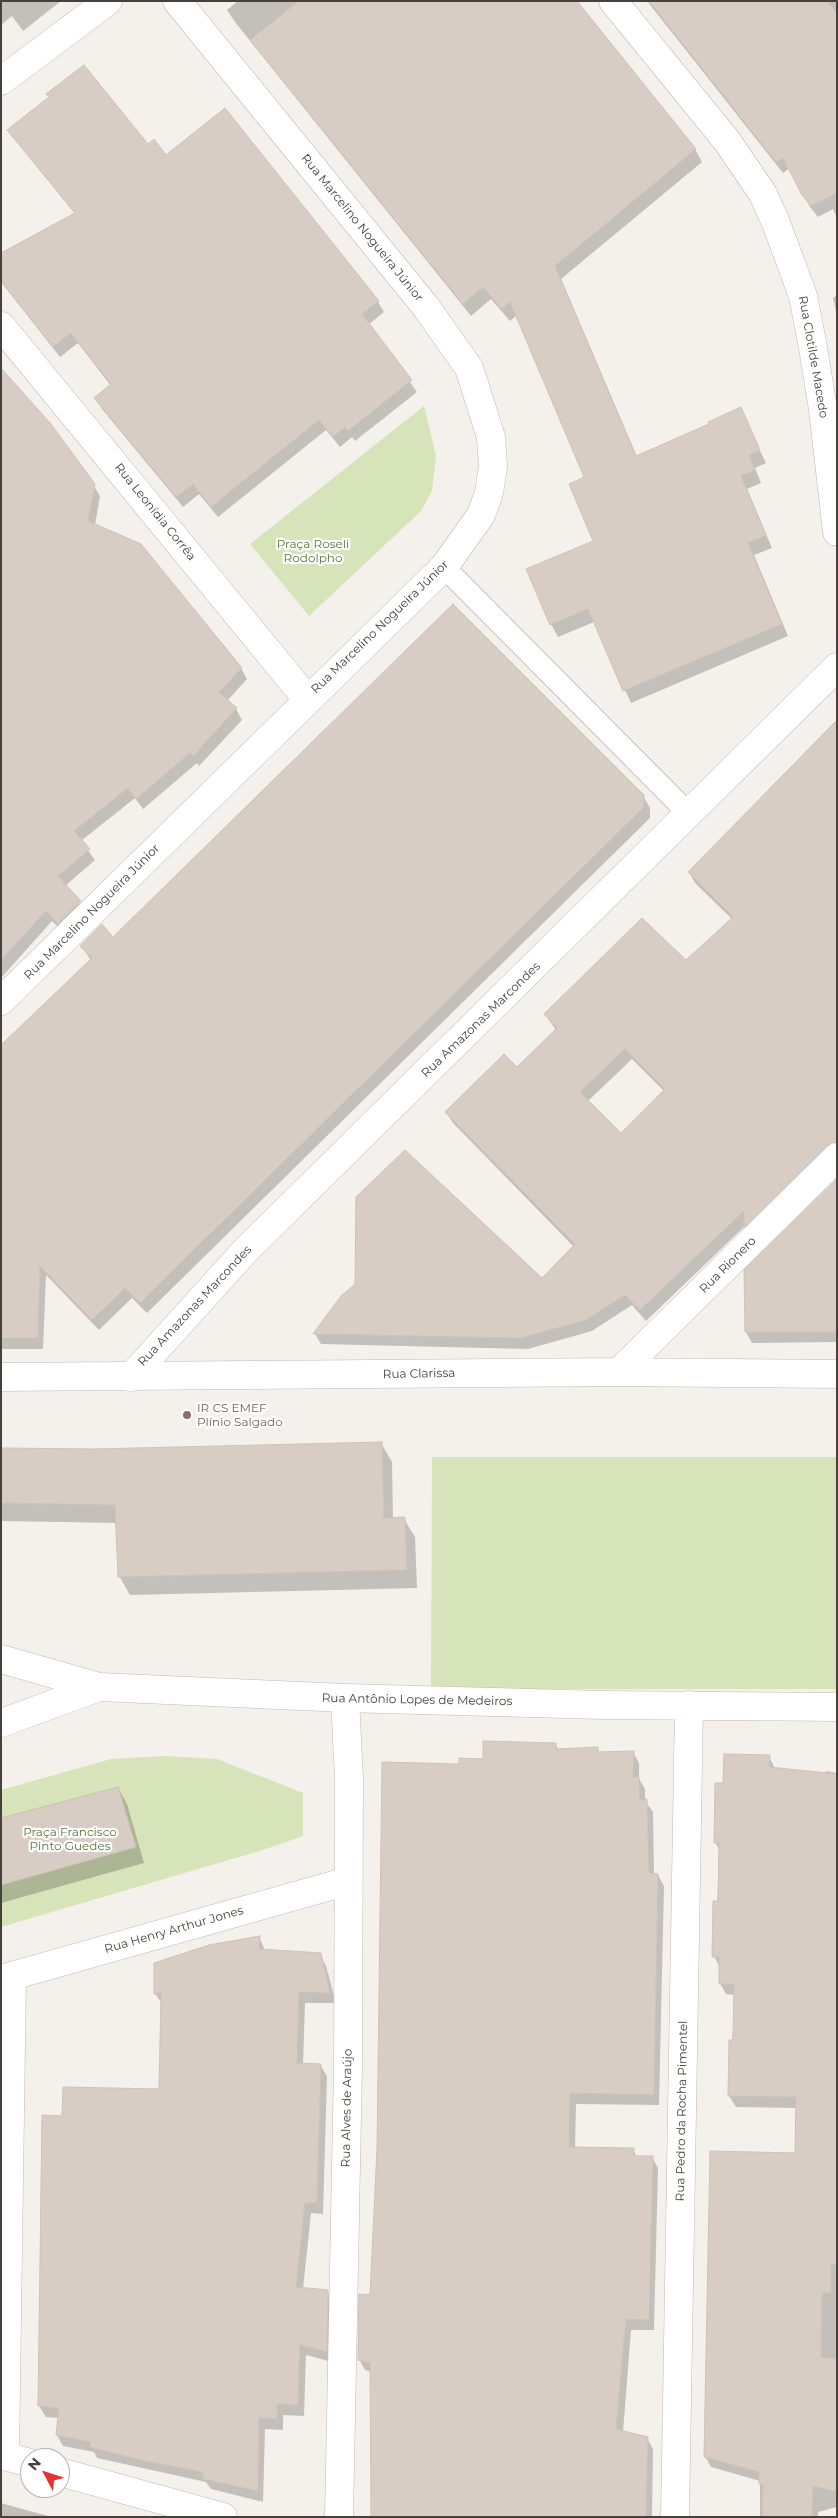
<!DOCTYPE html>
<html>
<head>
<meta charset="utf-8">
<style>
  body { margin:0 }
  #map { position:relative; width:838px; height:2518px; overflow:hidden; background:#f4f0ec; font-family:Montserrat,sans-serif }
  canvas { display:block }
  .frame { position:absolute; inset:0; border:2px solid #48403a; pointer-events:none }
  .north { position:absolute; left:20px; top:2448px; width:50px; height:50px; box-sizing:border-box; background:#fff; border:1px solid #b6b3b0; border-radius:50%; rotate:310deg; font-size:14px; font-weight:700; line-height:20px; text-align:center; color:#48403a }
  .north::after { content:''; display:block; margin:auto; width:18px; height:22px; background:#e53234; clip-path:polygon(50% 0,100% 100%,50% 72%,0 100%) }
</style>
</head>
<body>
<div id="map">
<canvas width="838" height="2518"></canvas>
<div class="frame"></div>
<div class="north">N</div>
</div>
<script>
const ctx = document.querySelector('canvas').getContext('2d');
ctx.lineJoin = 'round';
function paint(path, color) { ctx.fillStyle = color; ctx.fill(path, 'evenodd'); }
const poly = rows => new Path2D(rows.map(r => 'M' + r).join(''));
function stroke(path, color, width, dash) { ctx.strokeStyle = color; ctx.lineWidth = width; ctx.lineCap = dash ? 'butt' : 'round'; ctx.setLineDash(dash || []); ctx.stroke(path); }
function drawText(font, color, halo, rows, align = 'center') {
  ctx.font = font + ' Montserrat,sans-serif'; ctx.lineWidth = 4.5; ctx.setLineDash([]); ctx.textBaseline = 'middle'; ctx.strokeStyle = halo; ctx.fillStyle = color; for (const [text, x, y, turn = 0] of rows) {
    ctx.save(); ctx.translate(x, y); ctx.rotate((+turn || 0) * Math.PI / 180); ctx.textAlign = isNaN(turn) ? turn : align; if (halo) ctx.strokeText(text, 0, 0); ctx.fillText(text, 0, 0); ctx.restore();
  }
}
paint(poly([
  [424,406,436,456,432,491,421,511,309,616,250,544],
  [432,1457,837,1457,837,1689,431,1689],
  [165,1756,217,1759,303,1793,303,1836,266,1849,1,1927,1,1790,111,1759]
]), '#d7e4b9');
paint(poly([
  [1,1,61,1,23,31,12,16,1,25],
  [238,1,575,1,695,149,702,162,561,279,637,457,711,425,740,409,766,463,755,468,761,483,747,489,772,548,754,555,788,636,631,703,594,622,558,637,551,624,594,542,586,478,517,315,510,321,491,299,471,316,235,22,227,10],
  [647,1,837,1,837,218,833,209,818,217,810,207,790,168,783,173],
  [9,130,148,146,166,157,378,302,384,312,368,325,417,392,355,441,352,437,340,447,326,430,218,517,199,494,183,507,102,409,96,399,111,386,78,343,60,357,1,282,1,255,75,214],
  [837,295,837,316,833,298],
  [1,370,93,485,100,496,95,525,241,668,247,679,227,701,236,709,242,720,199,766,197,763,143,809,135,798,81,841,95,860,65,886,86,912,64,933,52,921,1,978],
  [837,723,837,1154,751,1236,745,1226,646,1321,632,1305,592,1331,528,1349,321,1344,315,1334,542,1280,574,1247,453,1123,446,1112,517,1069,556,1030,545,1014,686,962,732,919,695,883,689,872],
  [632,1059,665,1092,621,1135,588,1101],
  [830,1141,831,1142,748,1224,748,1221],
  [643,796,650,808,650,818,147,1313,132,1298,99,1330,46,1275,43,1349,1,1349,1,1048,91,960,81,946],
  [837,1181,837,1342,752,1343,746,1332],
  [381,1443,392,1462,393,1519,404,1519,415,1537,417,1588,130,1595,119,1576,117,1523,1,1521,1,1449,95,1450],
  [555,1744,559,1750,597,1748,600,1753,633,1752,639,1763,639,1779,645,1789,645,1801,653,1812,654,1875,658,1875,664,1886,659,2105,576,2104,575,2148,633,2150,637,2157,652,2157,658,2168,654,2330,631,2330,623,2432,647,2438,653,2449,652,2517,372,2517,371,2372,365,2370,359,2359,460,1765],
  [769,1756,775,1769,825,1774,826,1771,837,1773,837,2507,818,2512,818,2517,760,2517,760,2481,711,2467,705,2456,797,2154,797,2108,736,2107,729,2096,735,1995,726,1994,720,1983,720,1968,714,1956,720,1851,715,1842,724,1784],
  [118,1788,127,1804,144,1863,1,1903,1,1820],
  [259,1937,265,1950,320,1954,326,1966,336,2003,305,2003,303,2065,320,2065,327,2076,323,2214,311,2213,303,2289,327,2292,334,2303,332,2362,306,2355,304,2416,283,2415,283,2430,265,2429,263,2502,211,2489,206,2482,97,2458,94,2452,63,2446,57,2435,59,2418,46,2417,39,2406,63,2117,160,2091,162,2004,155,1993],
  [1,2503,26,2510,52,2517,1,2517]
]), '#0003');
const building = poly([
  [299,1,577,1,696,149,555,266,636,456,709,424,708,422,741,407,760,450,749,455,755,470,741,476,766,535,748,543,782,624,623,691,588,609,550,625,526,569,593,541,569,484,584,477,510,302,502,309,483,287,463,304,250,40,299,1],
  [649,1,827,1,837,14,837,193,811,206,802,195,783,158,776,162,649,1],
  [84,65,148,144,154,139,166,155,225,108,379,301,362,314,412,380,348,431,345,427,333,437,319,420,211,507,193,484,176,497,94,398,111,384,71,333,53,347,1,281,1,253,75,213,7,130,49,97,46,94,84,65],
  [1,368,51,424,95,484,88,521,141,544,242,668,219,692,237,708,193,756,190,753,136,799,128,788,74,831,90,849,58,876,81,901,58,924,46,911,1,960,1,368],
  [453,604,644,795,644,807,140,1303,125,1288,92,1320,40,1266,38,1338,1,1338,1,1045,92,958,80,946,102,924,113,937,453,604],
  [837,720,837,1142,826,1146,744,1227,744,1211,640,1310,625,1295,586,1320,521,1338,313,1334,341,1296,355,1284,356,1197,405,1150,542,1278,575,1244,445,1112,504,1054,517,1067,557,1028,544,1014,642,918,686,960,733,917,688,872,837,720],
  [625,1049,665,1089,621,1133,580,1092,625,1049],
  [837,1179,837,1332,745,1332,744,1270,837,1179],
  [382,1442,384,1518,405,1517,407,1570,118,1577,115,1505,1,1503,1,1448,95,1449,382,1442],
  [483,1741,556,1743,556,1749,598,1747,598,1752,634,1751,633,1777,639,1777,640,1800,647,1799,649,1873,658,1874,654,2095,570,2093,569,2147,634,2148,634,2156,653,2156,649,2320,626,2319,616,2429,648,2437,646,2517,371,2517,370,2363,358,2360,359,2294,370,2295,377,2149,382,1762,459,1764,459,1758,483,1759,483,1741],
  [724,1754,770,1755,769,1767,837,1774,837,2264,831,2264,831,2293,822,2293,821,2357,837,2359,837,2492,813,2486,812,2517,762,2517,763,2484,759,2484,759,2472,704,2457,710,2151,795,2153,796,2097,728,2096,729,2040,733,2040,734,1984,719,1984,719,1957,712,1957,713,1901,718,1901,719,1843,714,1843,715,1783,723,1783,724,1754],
  [118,1787,136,1847,1,1885,1,1818,118,1787],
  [260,1936,259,1949,321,1953,330,1993,299,1992,297,2063,321,2064,317,2203,305,2203,296,2287,328,2290,327,2352,300,2345,298,2405,277,2404,277,2419,259,2418,258,2491,203,2479,203,2472,145,2461,90,2447,90,2442,56,2435,59,2408,38,2406,42,2115,62,2116,63,2087,159,2089,161,1993,154,1994,154,1963,209,1945,260,1936]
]);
paint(building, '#d8cdc5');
stroke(building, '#cfc1b6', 1);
const lane = poly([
  [444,567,689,814]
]);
const street = poly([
  [613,1,727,141,763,194,776,223,803,296,812,342,823,409,837,532],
  [1,81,108,1],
  [1,326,307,699],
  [1,1001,444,567,481,515,489,493,493,467,491,437,469,368,426,307,177,1],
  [619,1372,837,1157],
  [1,1377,619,1372,837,1374],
  [131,1377,246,1250,837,667],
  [1,1659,99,1687,345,1698,603,1705,837,1707],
  [1,1723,99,1687],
  [1,1979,348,1881],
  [1,2455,30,2463],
  [5,2456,12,1976],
  [60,2472,223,2517],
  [339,2517,348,2066,349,1779,345,1698],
  [675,2517,689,1705]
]);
stroke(lane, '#c2b9b2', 23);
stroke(street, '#c2b9b2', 29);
stroke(lane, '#fff', 21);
stroke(street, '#fff', 28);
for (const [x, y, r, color] of [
  [187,1415,5,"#8d6e63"]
]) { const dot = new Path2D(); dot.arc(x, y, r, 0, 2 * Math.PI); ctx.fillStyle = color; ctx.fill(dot); stroke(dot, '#fff', 2); }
drawText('12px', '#48403a', '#fff', [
  ["Rua Marcelino Nogueira Júnior",362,228,51],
  ["Rua Clotilde Macedo",813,357,80],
  ["Rua Leonídia Corrêa",155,512,51],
  ["Rua Marcelino Nogueira Júnior",380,627,-44],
  ["Rua Marcelino Nogueira Júnior",92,912,-45],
  ["Rua Amazonas Marcondes",481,1020,-44],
  ["Rua Rionero",728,1265,-45],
  ["Rua Amazonas Marcondes",195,1306,-47],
  ["Rua Clarissa",419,1374,-1],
  ["Rua Antônio Lopes de Medeiros",417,1700,1],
  ["Rua Henry Arthur Jones",174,1930,-16],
  ["Rua Alves de Araújo",347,2108,-89],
  ["Rua Pedro da Rocha Pimentel",682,2111,-89]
]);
drawText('12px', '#567532', '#fff', [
  ["Praça Roseli",313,544],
  ["Rodolpho",313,558],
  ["Praça Francisco",70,1832],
  ["Pinto Guedes",70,1846]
]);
drawText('12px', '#785e54', '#fff', [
  ["IR CS EMEF",197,1408],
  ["Plínio Salgado",197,1422]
], 'left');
</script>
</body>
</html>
